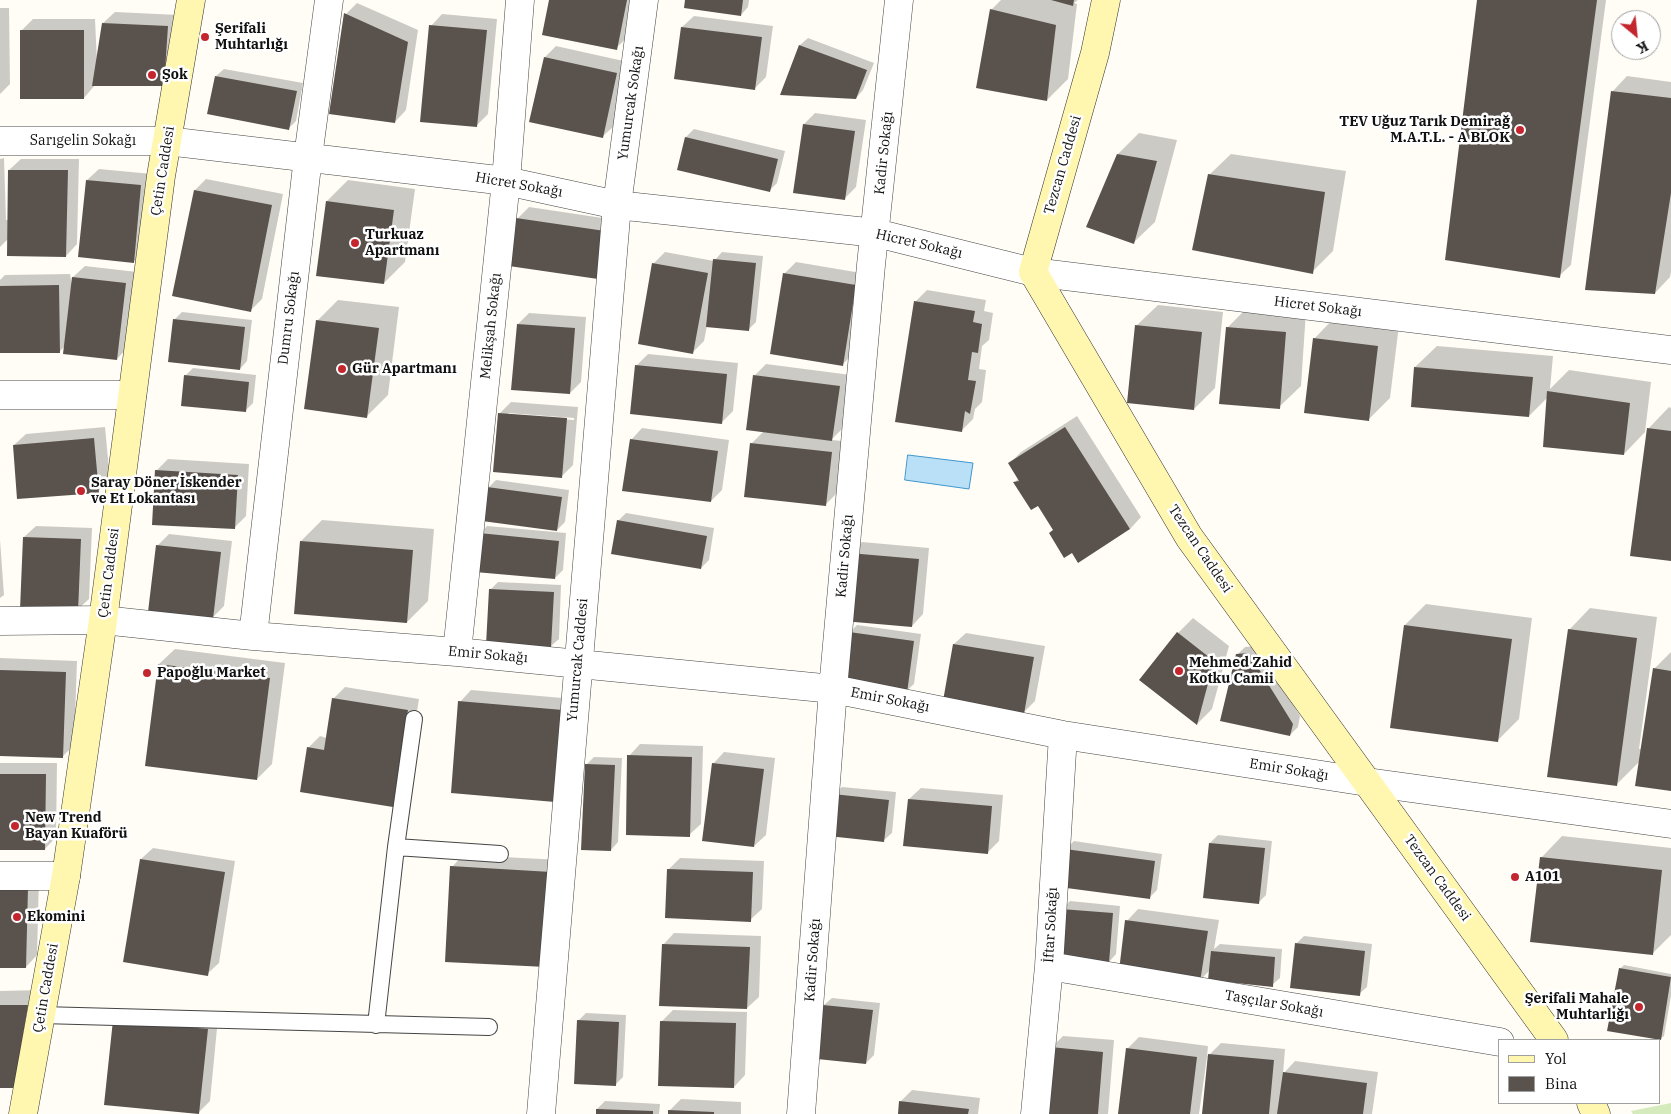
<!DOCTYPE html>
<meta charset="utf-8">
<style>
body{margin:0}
#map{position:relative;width:1671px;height:1114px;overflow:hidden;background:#fffdf5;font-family:"IBM Plex Serif",serif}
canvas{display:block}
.legend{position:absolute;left:1498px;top:1039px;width:162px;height:65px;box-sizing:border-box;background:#fff;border:1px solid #a0a0a0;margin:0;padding:6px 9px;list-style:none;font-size:15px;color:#111}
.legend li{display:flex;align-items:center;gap:10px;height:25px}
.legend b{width:25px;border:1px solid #a0a0a0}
.north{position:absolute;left:1611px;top:10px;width:50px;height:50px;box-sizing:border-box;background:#fff;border:1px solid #a0a0a0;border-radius:50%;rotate:152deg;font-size:14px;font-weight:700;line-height:20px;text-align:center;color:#111}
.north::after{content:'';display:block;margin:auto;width:18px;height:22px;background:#c4262e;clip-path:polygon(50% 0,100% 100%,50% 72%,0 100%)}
</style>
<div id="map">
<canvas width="1671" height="1114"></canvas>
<ul class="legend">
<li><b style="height:6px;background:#fff6b0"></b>Yol</li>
<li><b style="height:14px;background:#5a524d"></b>Bina</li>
</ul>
<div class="north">K</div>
</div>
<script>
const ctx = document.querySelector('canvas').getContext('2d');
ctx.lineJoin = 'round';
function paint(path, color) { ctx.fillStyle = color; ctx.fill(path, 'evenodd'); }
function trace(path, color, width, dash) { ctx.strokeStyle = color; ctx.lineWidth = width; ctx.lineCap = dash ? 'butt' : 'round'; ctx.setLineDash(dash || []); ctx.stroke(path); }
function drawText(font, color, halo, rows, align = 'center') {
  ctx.font = font + ' "IBM Plex Serif",serif'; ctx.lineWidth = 5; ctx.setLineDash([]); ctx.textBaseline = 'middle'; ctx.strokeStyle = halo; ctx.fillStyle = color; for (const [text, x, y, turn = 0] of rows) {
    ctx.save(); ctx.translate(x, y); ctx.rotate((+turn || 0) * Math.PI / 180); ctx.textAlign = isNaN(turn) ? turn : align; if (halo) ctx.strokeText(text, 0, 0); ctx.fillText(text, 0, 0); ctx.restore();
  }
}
paint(new Path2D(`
 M 1671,1103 L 1671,1114 L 1633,1114 L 1631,1111 Z`), '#d5ebbd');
const water = new Path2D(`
 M 908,455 L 973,463 L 969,489 L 905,480 Z`);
paint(water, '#b9e0f7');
trace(water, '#3f96cf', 1);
paint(new Path2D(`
 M 550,0 L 635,0 L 628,37 L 616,48 Z
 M 687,0 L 749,0 L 748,7 L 741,15 Z
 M 1001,0 L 1078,0 L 1074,3 L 1077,4 L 1068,79 L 1047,100 L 991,10 Z
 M 1479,0 L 1606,0 L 1571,265 L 1559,276 Z
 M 357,3 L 418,30 L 406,110 L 395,122 L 346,14 Z
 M 0,8 L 9,8 L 10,84 L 0,94 Z
 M 115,12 L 179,15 L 175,73 L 95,85 L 84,98 L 21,31 L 33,19 L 95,19 L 97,62 L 103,23 Z
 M 442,14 L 497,19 L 488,114 L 477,125 L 431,26 Z
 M 694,16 L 773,26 L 766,77 L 755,88 L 675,78 L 682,27 Z
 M 808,38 L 874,63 L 863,90 L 856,98 L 782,94 L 800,45 Z
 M 556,46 L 628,62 L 614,126 L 602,137 L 545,57 Z
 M 224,69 L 303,83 L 296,121 L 289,128 L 216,76 Z
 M 1627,76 L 1671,82 L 1671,272 L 1670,277 L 1655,293 L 1612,92 Z
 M 815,113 L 866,120 L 856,187 L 844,199 L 804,124 Z
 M 694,129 L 785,151 L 777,183 L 769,191 L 678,169 L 686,137 Z
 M 1139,133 L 1177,140 L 1155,222 L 1133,243 L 1118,154 Z
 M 1231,154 L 1346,171 L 1333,251 L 1312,272 L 1209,175 Z
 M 4,158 L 6,220 L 8,220 L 9,170 L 21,159 L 79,159 L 77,244 L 66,256 L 8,239 L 0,247 L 0,159 Z
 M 99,169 L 152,174 L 145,250 L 133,262 L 87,180 Z
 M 206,179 L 283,194 L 262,299 L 250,311 L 174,296 L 195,190 Z
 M 348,180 L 415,189 L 405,262 L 384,283 L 327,201 Z
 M 529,207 L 616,220 L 609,266 L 517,219 Z
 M 665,252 L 714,261 L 722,252 L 763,256 L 756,322 L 748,330 L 707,326 L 704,341 L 693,352 L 653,264 Z
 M 796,262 L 867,274 L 854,353 L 843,364 L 784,274 Z
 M 85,266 L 137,272 L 128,347 L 117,359 L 65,346 L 59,352 L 0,352 L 0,280 L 5,275 L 70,274 L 72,286 L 73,277 Z
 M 927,290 L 986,300 L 984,311 L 993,313 L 989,340 L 982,346 L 979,369 L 986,370 L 982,402 L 975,409 L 973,419 L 961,431 L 915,302 Z
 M 338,300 L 399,307 L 388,395 L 367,416 L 317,321 Z
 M 1158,305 L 1223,312 L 1215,388 L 1194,409 L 1136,326 Z
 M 1248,307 L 1306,311 L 1301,386 L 1279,407 L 1227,328 Z
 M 182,312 L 252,320 L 247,361 L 240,369 L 174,320 Z
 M 529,313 L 586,317 L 581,382 L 570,393 L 518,324 Z
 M 1335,317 L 1399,325 L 1390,398 L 1369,419 L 1314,339 Z
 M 1437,346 L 1553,356 L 1550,389 L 1569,370 L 1651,382 L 1645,432 L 1624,454 L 1548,397 L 1529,416 L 1415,367 Z
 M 648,354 L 738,363 L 733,411 L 722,422 L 636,366 Z
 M 766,364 L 851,375 L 843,428 L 831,440 L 843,441 L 837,493 L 826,504 L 751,444 L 764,431 L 755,375 Z
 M 193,368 L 256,375 L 253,403 L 245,411 L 185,376 Z
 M 511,402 L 578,407 L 573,465 L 562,476 L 499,414 ZM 508,413 L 574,418 L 574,420 L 508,415 Z
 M 1669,407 L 1671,408 L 1671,560 L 1648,429 Z
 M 1077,416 L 1141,517 L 1130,529 L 1054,530 L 1038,505 L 1015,482 L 1019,478 L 1010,463 L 1021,452 Z
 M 105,427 L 110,480 L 98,491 L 14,445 L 26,434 Z
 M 642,428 L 729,440 L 722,490 L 711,501 L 631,440 Z
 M 168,459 L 249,464 L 246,516 L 234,528 L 156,471 Z
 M 496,480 L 569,490 L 565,522 L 557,530 L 488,488 Z
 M 626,513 L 714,528 L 709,560 L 701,568 L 618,521 Z
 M 322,520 L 434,529 L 428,601 L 407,622 L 301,541 Z
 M 36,526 L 92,528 L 89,599 L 77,610 L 24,537 Z
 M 487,526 L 566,533 L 563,570 L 555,578 L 480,534 Z
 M 169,534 L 232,541 L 224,606 L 212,618 L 157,546 Z
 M 0,540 L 4,595 L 0,598 Z
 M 862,542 L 929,548 L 923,614 L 912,626 L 851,553 Z
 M 498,582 L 561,585 L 559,639 L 551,646 L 490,590 Z
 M 1426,604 L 1532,618 L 1519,719 L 1497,741 L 1405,625 Z
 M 1590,608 L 1657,617 L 1639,749 L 1642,749 L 1654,669 L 1671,652 L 1671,790 L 1640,761 L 1616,785 L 1569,630 Z
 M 1193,618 L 1229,646 L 1212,709 L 1197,724 L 1178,633 Z
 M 857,625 L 921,634 L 914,684 L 906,691 L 850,632 Z
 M 966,633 L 1045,646 L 1035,701 L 1023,713 L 945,700 L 954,644 Z
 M 1257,646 L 1300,716 L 1298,727 L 1290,735 L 1237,655 L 1245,647 Z
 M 175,649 L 285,663 L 272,764 L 257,779 L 159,664 Z
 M 0,658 L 77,661 L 74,745 L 62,757 L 0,755 Z
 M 345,687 L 419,699 L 404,794 L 392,806 L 308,748 L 320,736 L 327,738 L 333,699 Z
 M 471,690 L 574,699 L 554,801 L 460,702 Z
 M 640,744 L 703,746 L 701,824 L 689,835 L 629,756 Z
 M 724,752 L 775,758 L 766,835 L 754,846 L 713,764 Z
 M 594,757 L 622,758 L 618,842 L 611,850 L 586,765 Z
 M 0,763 L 57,763 L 56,837 L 45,849 L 0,848 Z
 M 842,787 L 896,792 L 892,833 L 884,840 L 834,794 Z
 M 921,788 L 1003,795 L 999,841 L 988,852 L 909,799 Z
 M 1218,835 L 1272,841 L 1266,895 L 1259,902 L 1210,843 Z
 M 1562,836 L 1671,848 L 1671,935 L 1652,954 L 1541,858 Z
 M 1074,841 L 1162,854 L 1157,890 L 1149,898 L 1066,849 Z
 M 153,848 L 235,861 L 219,963 L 207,974 L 125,961 L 141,859 Z
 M 463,855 L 562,860 L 545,966 L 452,867 Z
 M 680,858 L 764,861 L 762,909 L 750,920 L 669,869 Z
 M 0,876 L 39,877 L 37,955 L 26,967 L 0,966 Z
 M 1070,901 L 1120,906 L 1116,954 L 1109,962 L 1062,909 Z
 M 1138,909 L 1219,920 L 1214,949 L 1220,944 L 1282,949 L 1280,978 L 1272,985 L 1210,970 L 1200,980 L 1127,921 Z
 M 674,933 L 761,936 L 759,997 L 747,1008 L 663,945 Z
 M 1304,936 L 1372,944 L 1367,987 L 1359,994 L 1296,944 Z
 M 1624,965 L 1671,974 L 1671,996 L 1664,1036 L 1660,1039 L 1620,969 Z
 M 42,990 L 28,1071 L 0,1087 L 0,991 Z
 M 832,998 L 880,1003 L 874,1055 L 866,1063 L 824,1005 Z
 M 126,1009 L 218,1018 L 210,1101 L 199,1112 L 114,1020 Z
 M 673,1010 L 747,1012 L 745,1075 L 734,1087 L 661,1022 Z
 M 586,1013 L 626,1015 L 623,1077 L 615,1085 L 578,1021 Z
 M 1063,1036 L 1114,1040 L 1108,1114 L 1046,1114 L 1051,1048 Z
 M 1139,1037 L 1208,1046 L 1207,1057 L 1221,1043 L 1285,1049 L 1283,1074 L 1295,1061 L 1378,1072 L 1372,1114 L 1204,1114 L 1209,1057 L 1207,1057 L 1199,1114 L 1119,1114 L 1128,1048 Z
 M 912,1090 L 980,1098 L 978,1114 L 899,1114 L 900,1102 Z
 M 681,1099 L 741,1102 L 741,1114 L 669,1114 L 670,1110 Z
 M 605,1101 L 660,1104 L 659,1114 L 597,1114 L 597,1109 Z`), '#0003');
paint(new Path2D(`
 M 549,0 L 627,0 L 617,50 L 542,35 Z
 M 685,0 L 743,0 L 741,16 L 684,8 Z
 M 1051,0 L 1074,0 L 1073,6 Z
 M 1477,0 L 1597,0 L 1560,278 L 1445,260 Z
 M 990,9 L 1056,25 L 1047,101 L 976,88 Z
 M 344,13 L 408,42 L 395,123 L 329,114 Z
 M 102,23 L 168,26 L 164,86 L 92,86 Z
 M 429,25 L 487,30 L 477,127 L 420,122 Z
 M 681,27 L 762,37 L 755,90 L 674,79 Z
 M 20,30 L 84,30 L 84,99 L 20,99 Z
 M 799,45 L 867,70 L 856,99 L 780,95 Z
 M 544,57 L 617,73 L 603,138 L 529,122 Z
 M 215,76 L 297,91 L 289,130 L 207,114 Z
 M 1611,91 L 1671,98 L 1671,193 L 1655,294 L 1585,290 Z
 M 803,124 L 855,131 L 845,200 L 793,193 Z
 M 685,137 L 778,159 L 770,192 L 677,170 Z
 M 1117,154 L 1157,161 L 1134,244 L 1086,227 Z
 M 8,170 L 68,170 L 66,257 L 7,256 Z
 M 1208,174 L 1325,192 L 1313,274 L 1192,250 Z
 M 86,180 L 141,185 L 134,263 L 78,257 Z
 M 194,190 L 272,205 L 251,312 L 172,296 Z
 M 326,201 L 394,210 L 384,284 L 316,276 Z
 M 516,218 L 605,231 L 598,279 L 509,266 Z
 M 713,259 L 756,263 L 749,331 L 706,327 Z
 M 652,263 L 708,273 L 693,354 L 638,344 Z
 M 783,273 L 856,285 L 843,366 L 770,354 Z
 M 72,277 L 126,283 L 117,360 L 63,354 Z
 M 59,285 L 60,353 L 0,353 L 0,286 Z
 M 914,301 L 975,311 L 973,322 L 982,324 L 978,353 L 972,352 L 968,380 L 976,381 L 970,414 L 965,411 L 962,432 L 895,422 Z
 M 173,319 L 245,327 L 240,370 L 168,362 Z
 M 316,320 L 379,328 L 367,418 L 304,409 Z
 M 517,324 L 575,328 L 570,394 L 511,390 Z
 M 1135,325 L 1202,332 L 1194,410 L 1127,403 Z
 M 1226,327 L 1286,332 L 1280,409 L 1219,404 Z
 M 1313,338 L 1378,346 L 1369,421 L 1304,413 Z
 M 635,365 L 727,374 L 722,424 L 630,414 Z
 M 1414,367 L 1533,377 L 1529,417 L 1411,407 Z
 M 184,375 L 249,382 L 246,412 L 181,406 Z
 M 753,375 L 840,386 L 832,441 L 746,430 Z
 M 1547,391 L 1630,403 L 1624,455 L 1543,447 Z
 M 498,413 L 567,418 L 562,478 L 493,472 Z
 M 1065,427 L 1130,529 L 1078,563 L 1072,553 L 1064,558 L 1049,533 L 1053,530 L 1038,506 L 1031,510 L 1013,482 L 1019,481 L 1008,463 Z
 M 1647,428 L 1671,431 L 1671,561 L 1630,556 Z
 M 94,438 L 99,493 L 17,499 L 13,445 Z
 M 630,439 L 718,451 L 711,502 L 622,491 Z
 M 750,443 L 832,452 L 826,506 L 744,497 Z
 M 155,470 L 238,475 L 235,529 L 152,525 Z
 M 487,487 L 562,497 L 557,531 L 482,521 Z
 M 617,520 L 707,536 L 701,569 L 611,554 Z
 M 479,533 L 559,541 L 555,579 L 475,572 Z
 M 23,537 L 81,539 L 78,612 L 20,610 Z
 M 300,541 L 413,550 L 407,623 L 294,614 Z
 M 156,545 L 221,552 L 213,619 L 148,612 Z
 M 849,553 L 919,559 L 912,627 L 843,621 Z
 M 489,589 L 554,592 L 551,647 L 486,645 Z
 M 1404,625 L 1512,639 L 1498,742 L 1390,728 Z
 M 1568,629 L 1637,638 L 1617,786 L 1547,777 Z
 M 849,632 L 914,641 L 907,693 L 841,683 Z
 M 1177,632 L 1214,661 L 1197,725 L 1139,680 Z
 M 953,644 L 1034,657 L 1024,714 L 943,701 Z
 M 1249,653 L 1293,724 L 1290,736 L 1220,721 L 1236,654 Z
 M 158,664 L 270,678 L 257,780 L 145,766 Z
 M 1653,668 L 1671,671 L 1671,791 L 1635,786 Z
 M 0,670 L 66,672 L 63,758 L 0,756 Z
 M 332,698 L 408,710 L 393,807 L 300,792 L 307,747 L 324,750 Z
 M 458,701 L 563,710 L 555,802 L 451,793 Z
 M 627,755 L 692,757 L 690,837 L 626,835 Z
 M 712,763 L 764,769 L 754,847 L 702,841 Z
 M 585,764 L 615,765 L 611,851 L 581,850 Z
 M 0,774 L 46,774 L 45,850 L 0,850 Z
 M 833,794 L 889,800 L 884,842 L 828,836 Z
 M 908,799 L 992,806 L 988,854 L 903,846 Z
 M 1209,843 L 1265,848 L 1259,904 L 1203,898 Z
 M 1065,849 L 1155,861 L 1150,899 L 1059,887 Z
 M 1540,857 L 1662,870 L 1653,955 L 1530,942 Z
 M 140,859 L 225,872 L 208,976 L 123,962 Z
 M 450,866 L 551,872 L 546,967 L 445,962 Z
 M 667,869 L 753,872 L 751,922 L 665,918 Z
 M 0,887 L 28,888 L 26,968 L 0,968 Z
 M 1061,909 L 1113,913 L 1109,963 L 1057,959 Z
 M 1125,920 L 1208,931 L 1200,982 L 1119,971 Z
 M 1295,943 L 1365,951 L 1360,996 L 1290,988 Z
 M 662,944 L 750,947 L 747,1009 L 659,1006 Z
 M 1211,951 L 1275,957 L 1273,987 L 1208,980 Z
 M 1619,968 L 1671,977 L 1661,1040 L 1607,1031 Z
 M 0,1005 L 28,1005 L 14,1088 L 0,1088 Z
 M 823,1005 L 873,1010 L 866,1064 L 817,1059 Z
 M 113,1020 L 208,1029 L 199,1114 L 104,1105 Z
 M 577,1020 L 619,1022 L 616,1086 L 574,1084 Z
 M 660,1021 L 736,1023 L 734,1088 L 658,1086 Z
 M 1050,1047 L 1103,1052 L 1098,1114 L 1045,1114 Z
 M 1126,1048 L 1197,1057 L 1190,1114 L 1118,1114 Z
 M 1208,1054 L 1274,1060 L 1269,1114 L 1202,1114 Z
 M 1283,1072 L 1367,1083 L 1363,1114 L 1277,1114 Z
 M 899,1101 L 969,1109 L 968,1114 L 898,1114 Z
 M 596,1109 L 653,1111 L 653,1114 L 596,1114 Z
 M 668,1110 L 714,1112 L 714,1114 L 668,1114 Z`), '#5a524d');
const lane = new Path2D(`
 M 396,847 L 500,854
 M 41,1015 L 489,1027
 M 376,1025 L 396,847 L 414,719`);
const street = new Path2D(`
 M 0,141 L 167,141 L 506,181 L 617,205 L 876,233 L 1033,272 L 1671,350
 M 0,395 L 132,395
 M 0,621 L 103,620 L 253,636 L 457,652 L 833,689 L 1063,735 L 1367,782 L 1671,824
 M 253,636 L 308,157 L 329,0
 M 457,652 L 506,181 L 520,0
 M 0,876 L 66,876
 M 1049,966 L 1500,1042
 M 541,1114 L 617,205 L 644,0
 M 801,1114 L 833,689 L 871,265 L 899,0
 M 1035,1114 L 1049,966 L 1063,735`);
const secondary = new Path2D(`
 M 1106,0 L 1095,53 L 1033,272 L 1189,537 L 1554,1040
 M 1591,1103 L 1596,1114
 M 23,1114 L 66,876 L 103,620 L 161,176 L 191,0`);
trace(lane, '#444', 18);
trace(street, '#444', 29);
trace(secondary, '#333', 29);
trace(lane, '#fff', 16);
trace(street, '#fff', 28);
trace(secondary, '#fff6b0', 28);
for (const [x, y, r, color] of [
 [205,37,5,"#c4262e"],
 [152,75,5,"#c4262e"],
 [1520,130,5,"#c4262e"],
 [355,243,5,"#c4262e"],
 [342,369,5,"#c4262e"],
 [81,491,5,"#c4262e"],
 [1179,671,5,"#c4262e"],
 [147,673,5,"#c4262e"],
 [15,826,5,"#c4262e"],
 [1515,877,5,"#c4262e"],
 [17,917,5,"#c4262e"],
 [1639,1007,5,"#c4262e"]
]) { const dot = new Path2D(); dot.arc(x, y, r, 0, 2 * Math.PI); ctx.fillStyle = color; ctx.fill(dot); trace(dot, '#fff', 2); }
drawText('bold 14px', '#111', '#fff', [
 ["Şerifali",215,29],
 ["Muhtarlığı",215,45],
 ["Şok",162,75],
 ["TEV Uğuz Tarık Demirağ",1510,122,"right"],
 ["M.A.T.L. - A BLOK",1510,138,"right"],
 ["Turkuaz",365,235],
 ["Apartmanı",365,251],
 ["Gür Apartmanı",352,369],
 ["Saray Döner İskender",91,483],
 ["ve Et Lokantası",91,499],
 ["Mehmed Zahid",1189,663],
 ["Kotku Camii",1189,679],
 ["Papoğlu Market",157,673],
 ["New Trend",25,818],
 ["Bayan Kuaförü",25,834],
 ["A101",1525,877],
 ["Ekomini",27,917],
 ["Şerifali Mahale",1629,999,"right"],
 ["Muhtarlığı",1629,1015,"right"]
], 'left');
drawText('14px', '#111', '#fff', [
 ["Yumurcak Sokağı",631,103,-82],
 ["Sarıgelin Sokağı",83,141],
 ["Kadir Sokağı",884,153,-84],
 ["Tezcan Caddesi",1063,165,-74],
 ["Çetin Caddesi",163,171,-81],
 ["Hicret Sokağı",519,185,10],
 ["Hicret Sokağı",919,244,13],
 ["Hicret Sokağı",1318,307,7],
 ["Dumru Sokağı",289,318,-83],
 ["Melikşah Sokağı",491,326,-84],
 ["Tezcan Caddesi",1200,549,56],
 ["Kadir Sokağı",845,556,-85],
 ["Çetin Caddesi",109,573,-83],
 ["Emir Sokağı",488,655,5],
 ["Yumurcak Caddesi",578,660,-85],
 ["Emir Sokağı",890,700,11],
 ["Emir Sokağı",1289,770,9],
 ["Tezcan Caddesi",1437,878,54],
 ["İftar Sokağı",1051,925,-87],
 ["Kadir Sokağı",813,960,-86],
 ["Çetin Caddesi",46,988,-80],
 ["Taşçılar Sokağı",1274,1004,10]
]);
</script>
